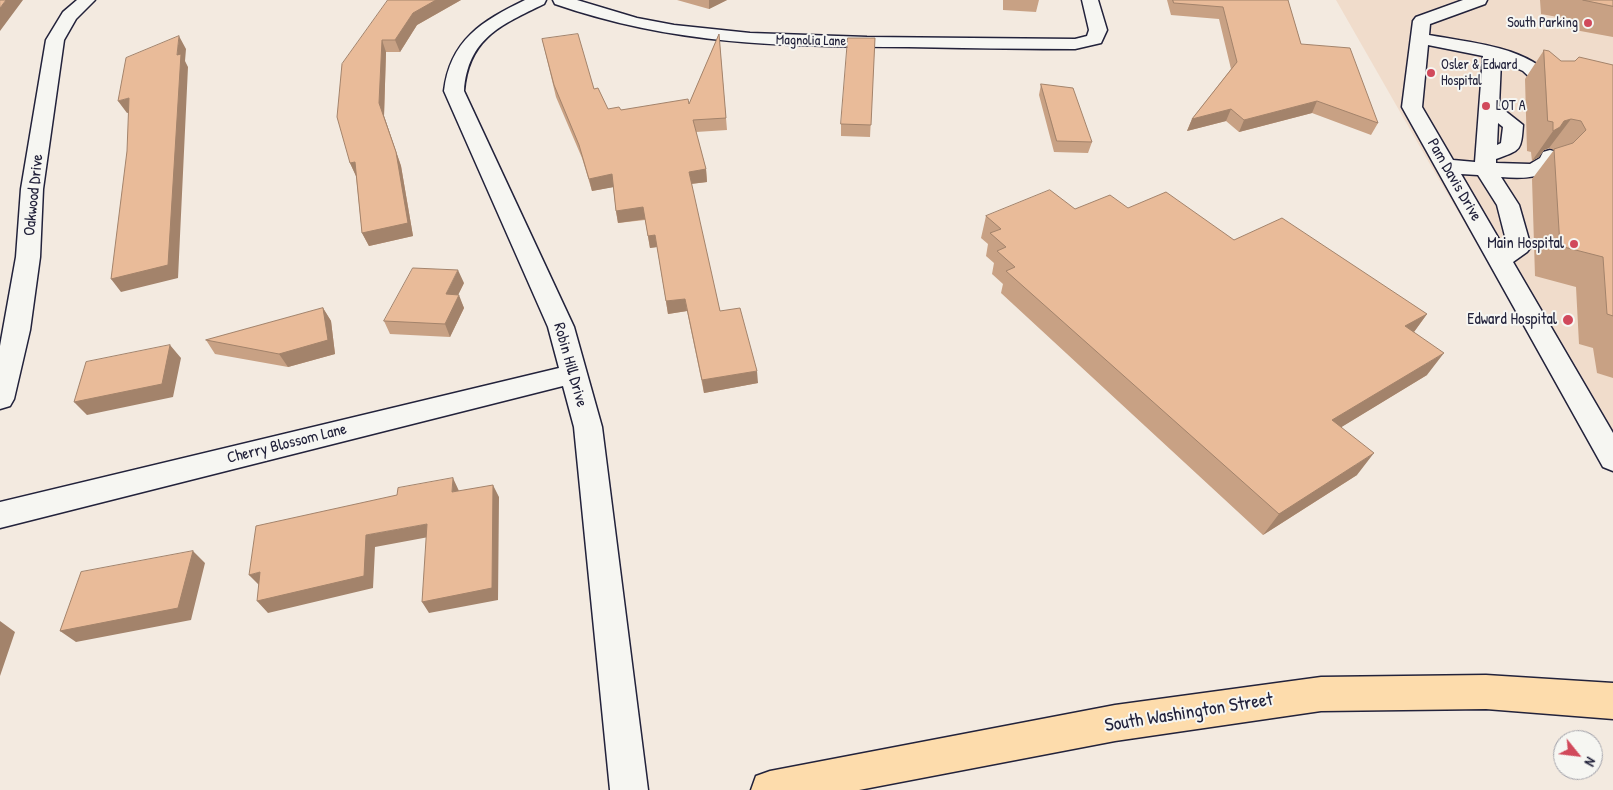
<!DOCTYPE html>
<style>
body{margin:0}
#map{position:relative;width:1613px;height:790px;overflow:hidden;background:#f3eae0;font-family:"Patrick Hand",sans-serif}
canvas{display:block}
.north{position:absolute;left:1553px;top:730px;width:50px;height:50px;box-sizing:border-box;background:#f6f6f2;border:1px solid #a1a1a9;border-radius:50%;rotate:119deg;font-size:14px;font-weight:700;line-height:20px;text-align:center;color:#22223b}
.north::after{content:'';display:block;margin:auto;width:18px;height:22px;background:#d1495b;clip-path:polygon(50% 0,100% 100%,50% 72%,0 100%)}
</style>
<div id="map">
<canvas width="1613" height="790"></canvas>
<div class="north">N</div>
</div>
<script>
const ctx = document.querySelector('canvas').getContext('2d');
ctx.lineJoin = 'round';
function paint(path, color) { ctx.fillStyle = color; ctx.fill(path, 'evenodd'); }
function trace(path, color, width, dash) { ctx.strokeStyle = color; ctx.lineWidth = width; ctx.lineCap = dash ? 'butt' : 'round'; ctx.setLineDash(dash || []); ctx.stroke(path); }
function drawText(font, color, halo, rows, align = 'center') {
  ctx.font = font + ' "Patrick Hand",sans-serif'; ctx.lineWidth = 4; ctx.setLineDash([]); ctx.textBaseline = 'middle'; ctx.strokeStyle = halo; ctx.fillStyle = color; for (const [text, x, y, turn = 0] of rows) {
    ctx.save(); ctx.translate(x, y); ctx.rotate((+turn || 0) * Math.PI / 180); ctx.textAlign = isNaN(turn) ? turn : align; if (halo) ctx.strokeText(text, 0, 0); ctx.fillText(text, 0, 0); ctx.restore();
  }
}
paint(new Path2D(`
 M 1336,0 L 1613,0 L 1613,473 L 1431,166 Z`), '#f0dccb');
const minor = new Path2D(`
 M 77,0 L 95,0 L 76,19 L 64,40 L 43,189 L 40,257 L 30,330 L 14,399 L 10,406 L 0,409 L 0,346 L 16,257 L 21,189 L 46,40 L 63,12 Z
 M 525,0 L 546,0 L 544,4 C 501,25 468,38 464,91 L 574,327 L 602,427 L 648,790 L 610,790 L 574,427 L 563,386 L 0,528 L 0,502 L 559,368 L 548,327 L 444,91 C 450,40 482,21 525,0 Z
 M 553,0 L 577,0 L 637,18 L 674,25 L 750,33 L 867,37 L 1075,39 L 1087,36 L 1089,30 L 1082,0 L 1098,0 L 1107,30 L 1101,43 L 1075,49 C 1019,49 963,48 908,47 C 784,47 673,45 555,4 Z
 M 1463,0 L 1487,0 L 1485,4 L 1430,24 L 1429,35 C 1471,43 1531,46 1558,84 L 1555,88 L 1541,88 L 1523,71 L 1501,61 L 1499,106 L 1523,125 C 1521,151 1521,150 1496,159 L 1496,163 L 1530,164 L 1540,158 L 1543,152 L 1550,150 L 1557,152 L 1562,160 C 1548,179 1522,179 1501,177 L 1519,205 L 1531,247 L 1527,252 L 1513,262 L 1613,433 L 1613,471 L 1603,467 L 1402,107 L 1413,21 L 1416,17 ZM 1428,45 L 1483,56 L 1475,162 L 1453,160 L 1422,107 ZM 1498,123 L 1503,127 L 1501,143 L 1497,145 ZM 1461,174 L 1478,175 L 1497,205 L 1507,244 L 1503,246 Z`);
const major = new Path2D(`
 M 1486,675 L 1613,683 L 1613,719 L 1486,709 L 1321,711 L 1115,741 L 859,790 L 751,790 L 756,776 L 770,771 L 1115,705 L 1321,677 Z`);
trace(minor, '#22223b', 3);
trace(major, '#22223b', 3);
paint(minor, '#f6f6f2');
paint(major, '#fddcac');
paint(new Path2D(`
 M 388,0 L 461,0 L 417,25 L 400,52 L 386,52 L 384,116 L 401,166 L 413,236 L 369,246 L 362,233 L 356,176 L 350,163 Z
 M 677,0 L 727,0 L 709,9 Z
 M 1003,0 L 1039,0 L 1036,12 L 1003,10 Z
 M 1167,0 L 1288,0 L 1301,44 L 1378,123 L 1371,135 L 1312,113 L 1239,132 L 1226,121 L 1187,131 L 1192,119 L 1231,69 L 1219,19 L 1171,15 Z
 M 1540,0 L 1613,0 L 1613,37 L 1564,28 L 1563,18 L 1541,14 Z
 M 719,34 L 727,130 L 696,132 L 706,169 L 707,182 L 691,184 L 720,311 L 758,383 L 704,393 L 687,311 L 668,314 L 657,247 L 650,248 L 645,220 L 618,223 L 616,211 L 613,187 L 592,191 L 582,158 L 556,97 L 542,39 L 594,89 L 608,109 L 621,110 L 689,104 Z
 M 875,38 L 870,137 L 841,136 L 841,124 Z
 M 1544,50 L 1561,61 L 1613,65 L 1613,378 L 1597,373 L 1593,348 L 1579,344 L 1576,287 L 1535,276 L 1532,179 L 1554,150 L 1549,148 L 1544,150 L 1539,157 L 1532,161 L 1531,152 L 1527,151 L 1525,79 Z
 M 1041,84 L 1092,142 L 1088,153 L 1054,152 L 1039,95 Z
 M 1128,208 L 1234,240 L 1427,314 L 1414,332 L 1427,375 L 1341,427 L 1357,475 L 1263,535 L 1001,293 L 1003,284 L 992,274 L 994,263 L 986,256 L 988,244 L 981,238 L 986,216 L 1075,209 Z
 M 464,283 L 458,295 L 464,308 L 450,337 L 390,334 L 384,321 Z
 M 323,308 L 331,321 L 335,354 L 288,367 L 215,354 L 206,340 Z`), '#c8a184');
paint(new Path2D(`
 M 6,0 L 23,0 L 0,31 L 0,8 Z
 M 436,0 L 461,0 L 417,25 L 400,52 L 395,40 L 413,13 Z
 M 709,0 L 727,0 L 709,9 Z
 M 179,36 L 186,49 L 185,61 L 188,67 L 178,278 L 121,292 L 111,279 L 177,55 Z
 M 382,40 L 386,52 L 384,116 L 401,166 L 413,236 L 369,246 L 362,233 L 379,103 Z
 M 129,98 L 137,111 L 127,113 L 118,101 Z
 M 1317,101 L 1312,113 L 1239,132 L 1244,120 Z
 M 1231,109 L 1226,121 L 1187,131 L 1192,119 Z
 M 1571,119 L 1549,148 L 1544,150 L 1539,157 L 1532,161 L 1553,131 L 1564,121 Z
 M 355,162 L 360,175 L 356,176 L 350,163 Z
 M 706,169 L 707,182 L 690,184 L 689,172 Z
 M 612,174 L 614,187 L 592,191 L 589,179 Z
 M 643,207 L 646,219 L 618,223 L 616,211 Z
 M 655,235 L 657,247 L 650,248 L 648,236 Z
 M 458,270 L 464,283 L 452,307 L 446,294 Z
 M 459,295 L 464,308 L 450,337 L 445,324 Z
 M 685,299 L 687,311 L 668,314 L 666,301 Z
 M 323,308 L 331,321 L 335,354 L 288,367 L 279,354 Z
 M 1427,314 L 1411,336 L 1405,326 Z
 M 170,345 L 181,358 L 173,397 L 87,415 L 74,402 Z
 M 1444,353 L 1427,375 L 1317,442 L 1332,420 Z
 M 757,371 L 758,383 L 704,393 L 702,380 Z
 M 1374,453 L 1357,475 L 1263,535 L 1279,514 Z
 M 453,478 L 459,491 L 452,492 Z
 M 493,485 L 499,497 L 498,600 L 429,613 L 422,602 Z
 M 427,524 L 434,536 L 375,547 L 373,588 L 268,613 L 257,601 L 366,535 Z
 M 193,551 L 205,563 L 191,620 L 76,642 L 60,631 Z
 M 260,572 L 260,586 L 249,575 Z
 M 0,621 L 15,632 L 0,676 Z`), '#a3836b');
const building = new Path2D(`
 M 0,0 L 6,0 L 0,8 Z
 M 388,0 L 436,0 L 413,13 L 395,40 L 382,40 L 379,103 L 396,152 L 408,223 L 362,233 L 355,162 L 350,163 L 337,117 L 342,64 Z
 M 1173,0 L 1288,0 L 1301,44 L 1350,48 L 1378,123 L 1317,101 L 1244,120 L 1231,109 L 1192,119 L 1237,62 L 1223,7 L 1174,3 Z
 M 1583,0 L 1613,0 L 1613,6 Z
 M 578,34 L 594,89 L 598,88 L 608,109 L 619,107 L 621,110 L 688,99 L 689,104 L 719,34 L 726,118 L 693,120 L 706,169 L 689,172 L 720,311 L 740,308 L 757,371 L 702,380 L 685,299 L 666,301 L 655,235 L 648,236 L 643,207 L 616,211 L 612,174 L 589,179 L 579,145 L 554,85 L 542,39 Z
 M 179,36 L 177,55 L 181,54 L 168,265 L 111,279 L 127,151 L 129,98 L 118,101 L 126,58 Z
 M 848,38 L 875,38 L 871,125 L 841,124 Z
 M 1544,50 L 1549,51 L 1561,61 L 1575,61 L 1579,57 L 1613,65 L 1613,316 L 1607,314 L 1603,257 L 1560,246 L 1554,149 L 1573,143 L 1586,130 L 1581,121 L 1571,119 L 1564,121 L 1560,127 L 1553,131 L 1553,122 L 1548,121 Z
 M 1041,84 L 1073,88 L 1092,142 L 1057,141 Z
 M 1050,190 L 1075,209 L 1110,195 L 1128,208 L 1166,192 L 1234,240 L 1282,218 L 1427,314 L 1405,326 L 1444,353 L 1332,420 L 1374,453 L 1279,514 L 1006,271 L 1015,267 L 997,251 L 1006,247 L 990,233 L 1001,229 L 986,216 Z
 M 413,268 L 458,270 L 446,294 L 459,295 L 445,324 L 384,321 Z
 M 323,308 L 328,340 L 279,354 L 206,340 Z
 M 170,345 L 162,384 L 74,402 L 86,362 Z
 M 453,478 L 452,492 L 493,485 L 492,588 L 422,602 L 427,524 L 366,535 L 364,576 L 257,601 L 260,572 L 249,575 L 256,526 L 397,495 L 398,488 Z
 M 193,551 L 178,608 L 60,631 L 81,572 Z`);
paint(building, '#e9bb99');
trace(building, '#a3836b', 1);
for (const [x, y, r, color] of [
 [1588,23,5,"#d1495b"],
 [1431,73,5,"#d1495b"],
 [1486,106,5,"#d1495b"],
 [1574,244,5,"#d1495b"],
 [1568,320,6,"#d1495b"]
]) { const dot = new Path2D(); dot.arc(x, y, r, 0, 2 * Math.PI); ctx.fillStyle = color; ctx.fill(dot); trace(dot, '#f6f6f2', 2); }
drawText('14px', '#22223b', '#f6f6f2', [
 ["South Parking",1578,23,"right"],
 ["Osler & Edward",1441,65],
 ["Hospital",1441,81],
 ["LOT A",1496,106]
], 'left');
drawText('14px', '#22223b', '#f6f6f2', [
 ["Magnolia Lane",811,41,1]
]);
drawText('16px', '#22223b', '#f6f6f2', [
 ["Pam Davis Drive",1454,180,60],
 ["Oakwood Drive",34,195,-84],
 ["Robin Hill Drive",570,365,74],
 ["Cherry Blossom Lane",287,444,-14]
]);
drawText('16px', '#22223b', '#f6f6f2', [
 ["Main Hospital",1564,244],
 ["Edward Hospital",1557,320]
], 'right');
drawText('19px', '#22223b', '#f6f6f2', [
 ["South Washington Street",1189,713,-9]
]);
</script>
